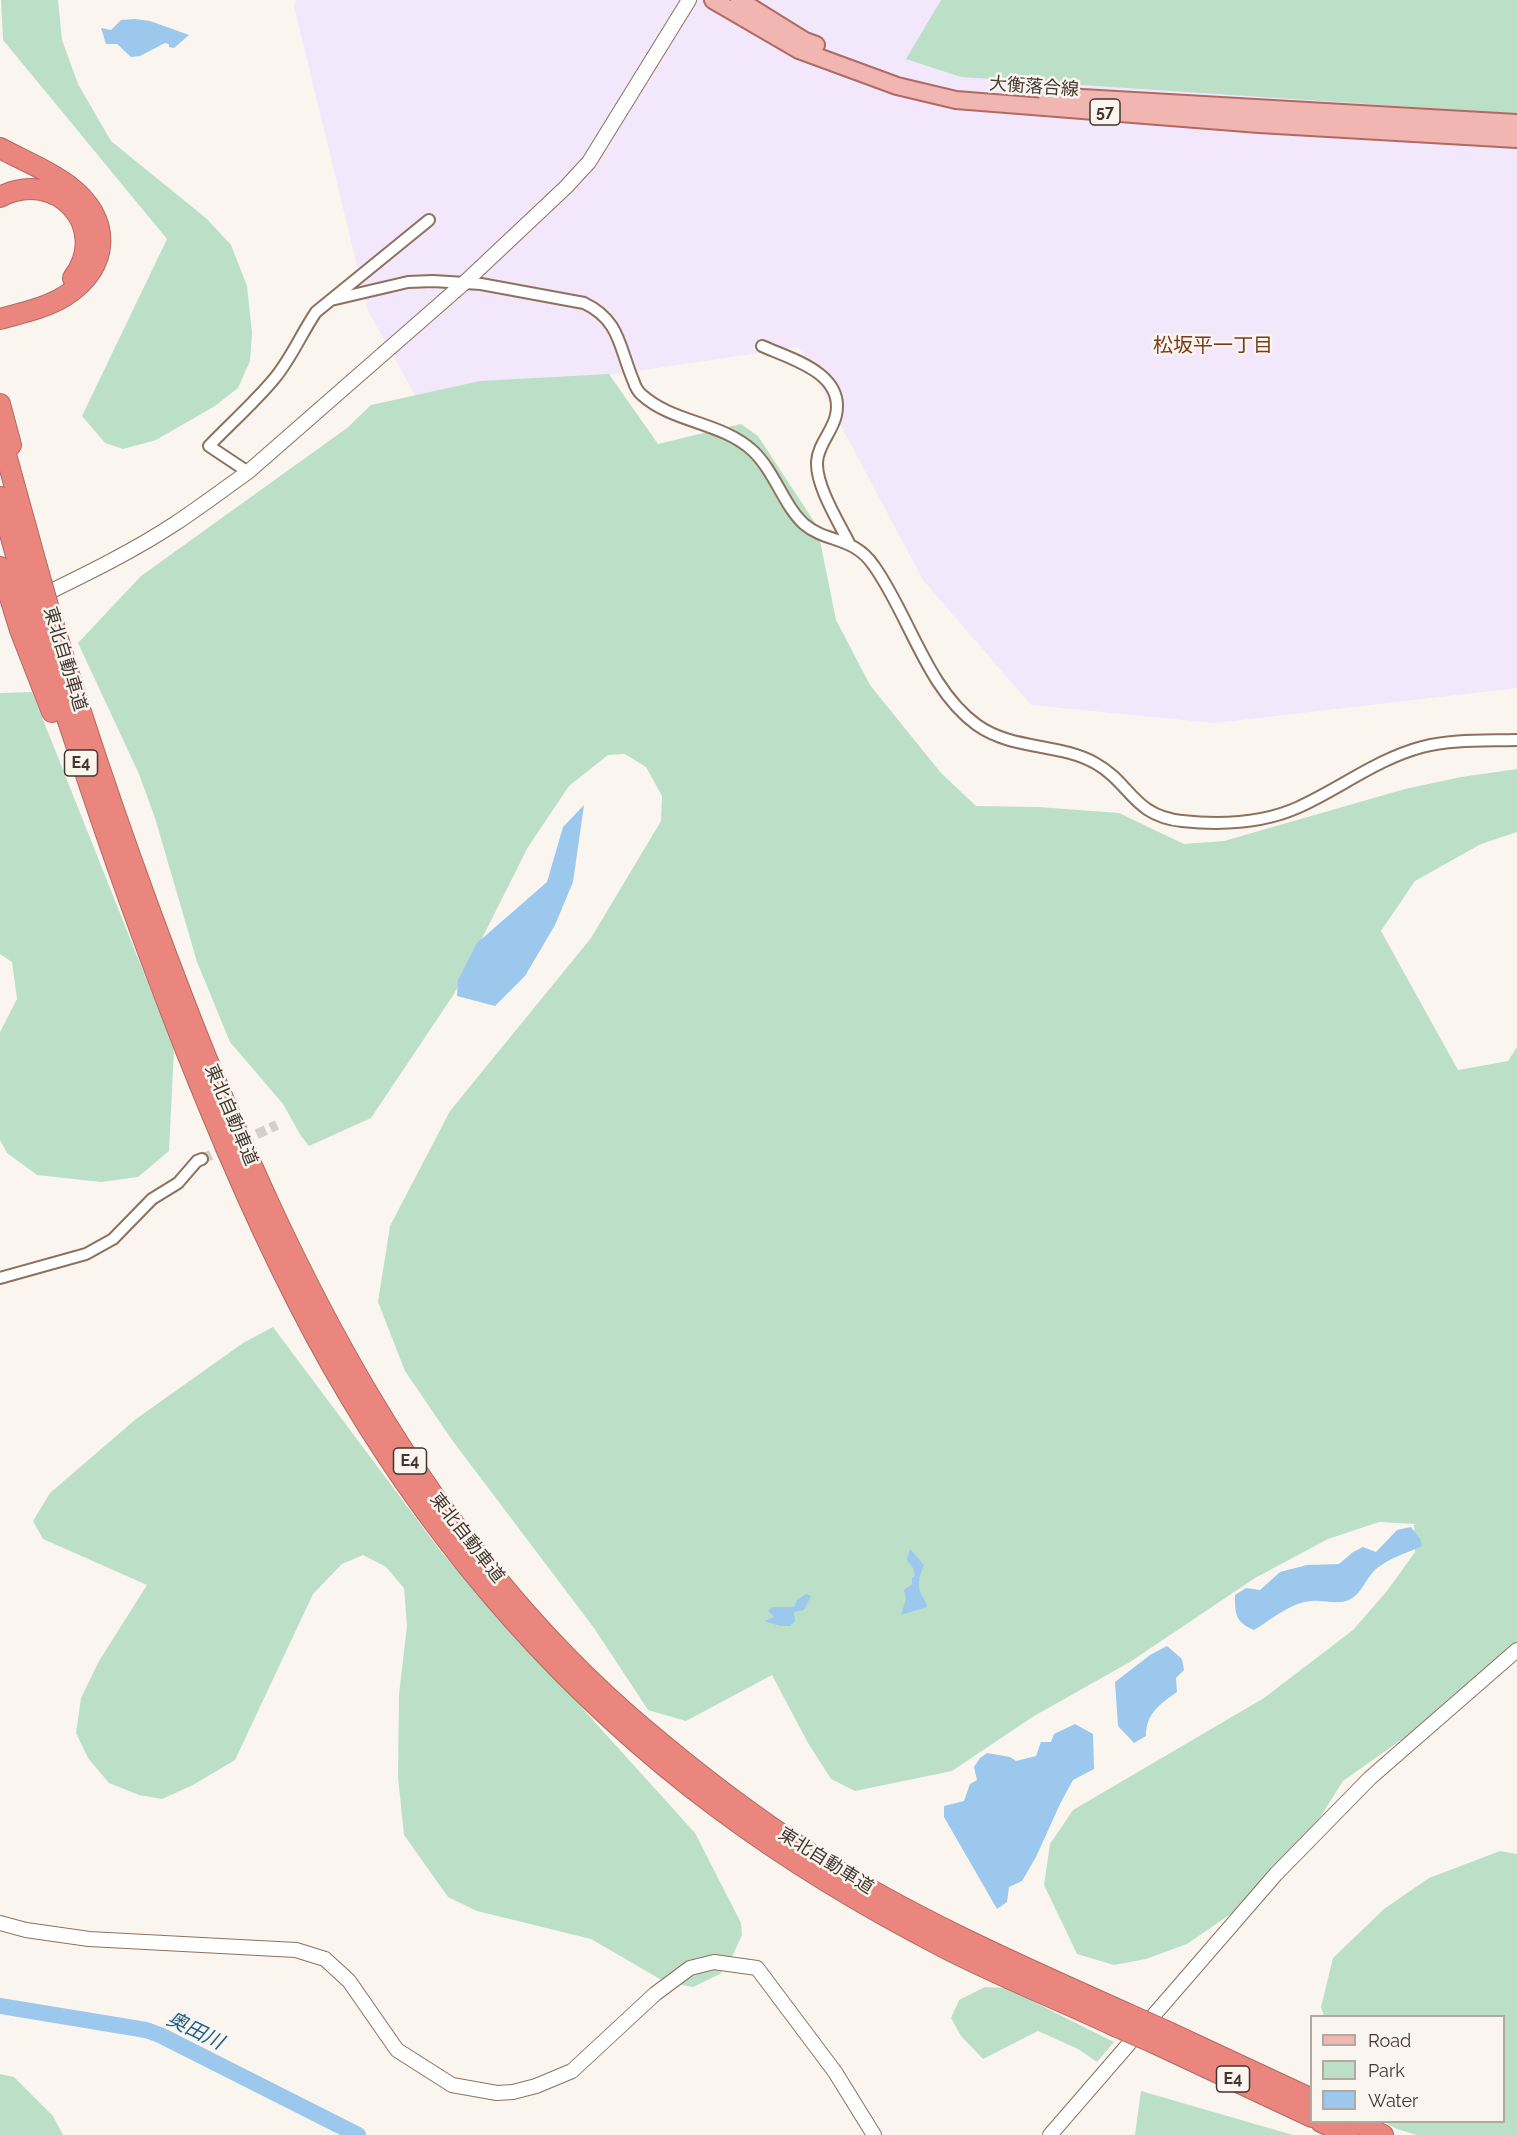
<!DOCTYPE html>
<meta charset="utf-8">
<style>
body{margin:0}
#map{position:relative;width:1517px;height:2135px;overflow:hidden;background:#fbf5f0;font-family:Raleway,sans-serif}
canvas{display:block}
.legend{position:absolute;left:1310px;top:2015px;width:195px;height:108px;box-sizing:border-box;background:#fbf5f0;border:2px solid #b1a9a2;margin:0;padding:8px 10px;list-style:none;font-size:18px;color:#42362d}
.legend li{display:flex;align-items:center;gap:12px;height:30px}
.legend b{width:30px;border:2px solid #b1a9a2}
</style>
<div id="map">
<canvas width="1517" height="2135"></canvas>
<ul class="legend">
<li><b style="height:8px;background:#f2b6b2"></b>Road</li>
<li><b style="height:16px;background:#bce0c7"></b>Park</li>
<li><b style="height:16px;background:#9bc8ec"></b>Water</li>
</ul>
</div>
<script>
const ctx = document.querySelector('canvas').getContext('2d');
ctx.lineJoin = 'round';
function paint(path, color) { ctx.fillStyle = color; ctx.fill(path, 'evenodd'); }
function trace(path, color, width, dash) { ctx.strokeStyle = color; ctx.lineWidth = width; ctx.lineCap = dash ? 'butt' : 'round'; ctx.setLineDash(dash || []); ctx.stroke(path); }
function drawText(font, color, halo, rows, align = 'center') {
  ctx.font = font + ' Raleway,"Noto Sans JP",sans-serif'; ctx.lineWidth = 5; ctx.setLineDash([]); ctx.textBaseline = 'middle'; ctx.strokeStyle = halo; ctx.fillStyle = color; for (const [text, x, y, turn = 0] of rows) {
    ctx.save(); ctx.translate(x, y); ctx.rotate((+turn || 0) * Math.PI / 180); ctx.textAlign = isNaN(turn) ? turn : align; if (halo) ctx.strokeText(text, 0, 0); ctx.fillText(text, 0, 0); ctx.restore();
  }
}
paint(new Path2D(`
 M 296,0 L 1517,0 L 1517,688 L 1215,723 L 1031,705 L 923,580 L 799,347 L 583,379 L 447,452 L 368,311 L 294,6 Z`), '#f2e7fb');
paint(new Path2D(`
 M 1,0 L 58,0 L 62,40 L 78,84 L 111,141 L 207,219 L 231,245 L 247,286 L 252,333 L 250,361 L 238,388 L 215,406 L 156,440 L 123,449 L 105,443 L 82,416 L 167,239 L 3,40 Z
 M 941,0 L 1517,0 L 1517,114 L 961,77 L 906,59 Z
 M 609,374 L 658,444 L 741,424 L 758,436 L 817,526 L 836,620 L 870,685 L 941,773 L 976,806 L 1039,807 L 1119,813 L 1184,844 L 1224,841 L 1405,789 L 1461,777 L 1517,769 L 1517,832 L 1481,844 L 1415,881 L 1381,931 L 1458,1070 L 1508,1061 L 1517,1047 L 1517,1653 L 1448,1711 L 1404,1738 L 1343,1781 L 1307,1838 L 1235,1911 L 1187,1944 L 1146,1959 L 1114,1965 L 1077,1954 L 1044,1885 L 1050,1844 L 1073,1810 L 1264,1698 L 1353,1630 L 1387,1591 L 1415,1552 L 1414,1524 L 1379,1522 L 1328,1539 L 1255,1578 L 1130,1662 L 1034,1716 L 952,1771 L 855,1791 L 831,1779 L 808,1743 L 772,1675 L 686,1721 L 648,1710 L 594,1628 L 452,1440 L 405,1371 L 378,1302 L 390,1226 L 450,1111 L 591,938 L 661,821 L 662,796 L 646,767 L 625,754 L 608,755 L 569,786 L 528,847 L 454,994 L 371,1118 L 309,1146 L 301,1136 L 283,1104 L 230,1042 L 197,962 L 155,818 L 139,774 L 78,643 L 141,576 L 347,428 L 371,405 L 480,381 Z
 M 32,692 L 174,1049 L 169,1151 L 138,1177 L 101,1182 L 37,1175 L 7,1153 L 0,1140 L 0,1032 L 17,999 L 12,962 L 0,954 L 0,693 Z
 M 273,1327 L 442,1553 L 695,1833 L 741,1923 L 742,1935 L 733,1955 L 720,1974 L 693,1987 L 665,1982 L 591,1939 L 477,1911 L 448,1897 L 404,1835 L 398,1777 L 399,1694 L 407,1626 L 404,1588 L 386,1567 L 363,1555 L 342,1564 L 313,1594 L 235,1760 L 193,1785 L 162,1799 L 139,1795 L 109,1783 L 88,1758 L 76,1733 L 81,1698 L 99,1661 L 147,1585 L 43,1539 L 33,1521 L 50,1493 L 136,1419 L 243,1343 Z
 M 1500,1851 L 1517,1854 L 1517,2135 L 1417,2135 L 1397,2129 L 1384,2122 L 1504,2122 L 1504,2016 L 1324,2016 L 1321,2007 L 1333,1958 L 1384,1909 L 1429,1878 Z
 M 985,1987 L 1006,1988 L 1114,2042 L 1097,2062 L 1078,2049 L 1038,2031 L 983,2059 L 961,2036 L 951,2018 L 959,2000 Z
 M 0,2074 L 14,2077 L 53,2116 L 63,2135 L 0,2135 Z
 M 1141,2091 L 1293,2135 L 1135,2135 Z`), '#bce0c7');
paint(new Path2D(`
 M 135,19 L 150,21 L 189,35 L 174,48 L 169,47 L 169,44 L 165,43 L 140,56 L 131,57 L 117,44 L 106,44 L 101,28 L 111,30 L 121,20 Z
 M 584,805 L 573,882 L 555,925 L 525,976 L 495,1006 L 457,996 L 458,980 L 477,943 L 547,882 L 563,827 Z
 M 1411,1527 L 1420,1539 L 1422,1546 C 1407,1553 1389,1558 1376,1569 C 1365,1579 1362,1594 1349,1600 C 1337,1605 1324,1600 1312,1601 C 1291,1602 1271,1620 1254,1630 C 1235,1622 1235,1614 1235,1595 L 1246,1588 L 1260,1590 L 1280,1572 L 1307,1565 L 1339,1564 L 1353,1552 L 1363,1547 L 1376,1552 L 1397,1530 Z
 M 910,1549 L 924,1565 C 920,1574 917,1583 920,1592 C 923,1598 926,1600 927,1607 L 901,1615 L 906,1599 L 904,1590 L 912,1584 L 912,1578 L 915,1576 L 913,1568 L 907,1560 Z
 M 806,1594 L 811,1596 L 804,1610 L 794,1612 L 795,1621 L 790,1626 L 780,1626 L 764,1621 L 774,1617 L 768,1611 L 772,1607 L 794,1607 L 797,1600 Z
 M 1167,1646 L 1182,1659 L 1184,1670 L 1176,1678 L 1177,1692 C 1160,1704 1146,1713 1146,1736 L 1134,1743 L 1118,1726 L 1115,1682 L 1150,1655 Z
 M 1075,1724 L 1093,1734 L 1094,1769 L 1073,1780 L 1060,1804 L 1036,1857 L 1022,1881 L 1009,1887 L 1007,1902 L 997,1909 L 944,1817 L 944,1806 L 964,1801 L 970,1784 L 977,1780 L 974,1767 L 980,1758 L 987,1753 L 1010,1757 L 1016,1761 L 1036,1756 L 1041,1742 L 1051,1742 L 1054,1734 Z`), '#9bc8ec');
trace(new Path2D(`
 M 0,2006 L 146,2030 L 160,2035 L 358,2135`), '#9bc8ec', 16);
trace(new Path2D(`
 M 202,1159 L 277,1125`), '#d6cfc9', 10, [10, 5]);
const minor = new Path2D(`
 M 331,300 L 408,282 L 433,281 L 481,284 L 584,303 C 620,320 619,347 633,380 C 635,386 637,391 642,395 C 673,423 722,422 753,451 C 775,472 784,506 804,524 C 826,543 854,536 874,566 C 909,615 927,689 977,725 C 1012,750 1059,743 1095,763 C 1131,783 1133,816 1182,821 C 1220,825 1264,823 1299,807 C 1341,788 1377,759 1422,747 C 1452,739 1486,741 1517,740
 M 762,346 C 791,359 845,373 836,415 C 833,431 818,444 817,462 C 816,486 838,521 849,543
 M 248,472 L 209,446 C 230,424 254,403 274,379 C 291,359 301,334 316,312 L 429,220
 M 0,1278 L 86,1254 L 113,1239 L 152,1199 L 178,1183 L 197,1161 L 202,1159`);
const tertiary = new Path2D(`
 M 37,598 C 84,575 132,552 176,523 C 200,507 224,489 248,472 L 463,284 L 566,187 L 589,162 L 689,0
 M 0,1923 L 26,1930 L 89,1939 L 296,1950 L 325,1959 L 349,1981 L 397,2050 L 452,2085 L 497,2093 L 513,2092 L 536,2086 L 572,2071 L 655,1994 L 690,1968 L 714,1962 L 757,1968 L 835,2072 L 874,2135
 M 1050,2135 L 1276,1874 L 1370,1778 L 1517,1650`);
const primary = new Path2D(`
 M 713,0 L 799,50 L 897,86 L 956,100 L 1259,124 L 1517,139
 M 739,0 L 805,41 L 816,45
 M 1047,96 L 1517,123`);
const motorway = new Path2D(`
 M 0,148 C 22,160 50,171 69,186 C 112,218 111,267 65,296 C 46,308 21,313 0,319
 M 0,197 C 57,167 111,228 73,278
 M 0,404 L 11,445
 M 0,433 L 39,574
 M 0,497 L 23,581
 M 0,567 L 7,588
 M 51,616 C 91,749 137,880 187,1009 C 291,1276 421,1540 643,1728 C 697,1774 755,1818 814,1856 C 913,1919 1021,1966 1128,2014
 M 36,622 C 89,788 144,951 211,1112 C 251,1209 295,1305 349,1395 C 444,1555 569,1697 718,1808 C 789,1861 867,1908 947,1949 C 1002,1977 1059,2000 1115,2026
 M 20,630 L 52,712
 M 1166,2031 L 1312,2099
 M 1154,2043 L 1312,2117
 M 1321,2122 L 1348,2135
 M 1357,2122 L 1383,2135`);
trace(minor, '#8d715c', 14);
trace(tertiary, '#8d715c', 16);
trace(primary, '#af6a62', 20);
trace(motorway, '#af6a62', 22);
trace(minor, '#fff', 10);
trace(tertiary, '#fff', 14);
trace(primary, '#f2b6b2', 16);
trace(motorway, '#ea867e', 20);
const motorwayBridge = new Path2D(`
 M 39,574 L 51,616
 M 23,581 L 36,622
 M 7,588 L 20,630
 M 1128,2014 L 1166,2031
 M 1115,2026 L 1154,2043`);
trace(motorwayBridge, '#af6a62', 22, []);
trace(motorwayBridge, '#ea867e', 20);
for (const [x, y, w] of [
 [1105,112,30],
 [81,763,33],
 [410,1461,33],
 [1233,2079,33]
]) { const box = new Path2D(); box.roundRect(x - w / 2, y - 13, w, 26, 4.5); ctx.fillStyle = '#fbf5f0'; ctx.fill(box); trace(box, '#42362d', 1.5); }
drawText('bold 16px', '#42362d', null, [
 ["57",1105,112],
 ["E4",81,763],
 ["E4",410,1461],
 ["E4",1233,2079]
]);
drawText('18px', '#42362d', '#fbf5f0', [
 ["大衡落合線",1034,87,4],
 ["東北自動車道",65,659,73],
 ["東北自動車道",231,1115,67],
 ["東北自動車道",467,1538,52],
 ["東北自動車道",826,1861,32]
]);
drawText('20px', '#7a3a1a', '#fbf5f0', [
 ["松坂平一丁目",1213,346]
]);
drawText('italic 20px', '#185d8b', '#fbf5f0', [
 ["奥田川",195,2031,26]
]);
</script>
